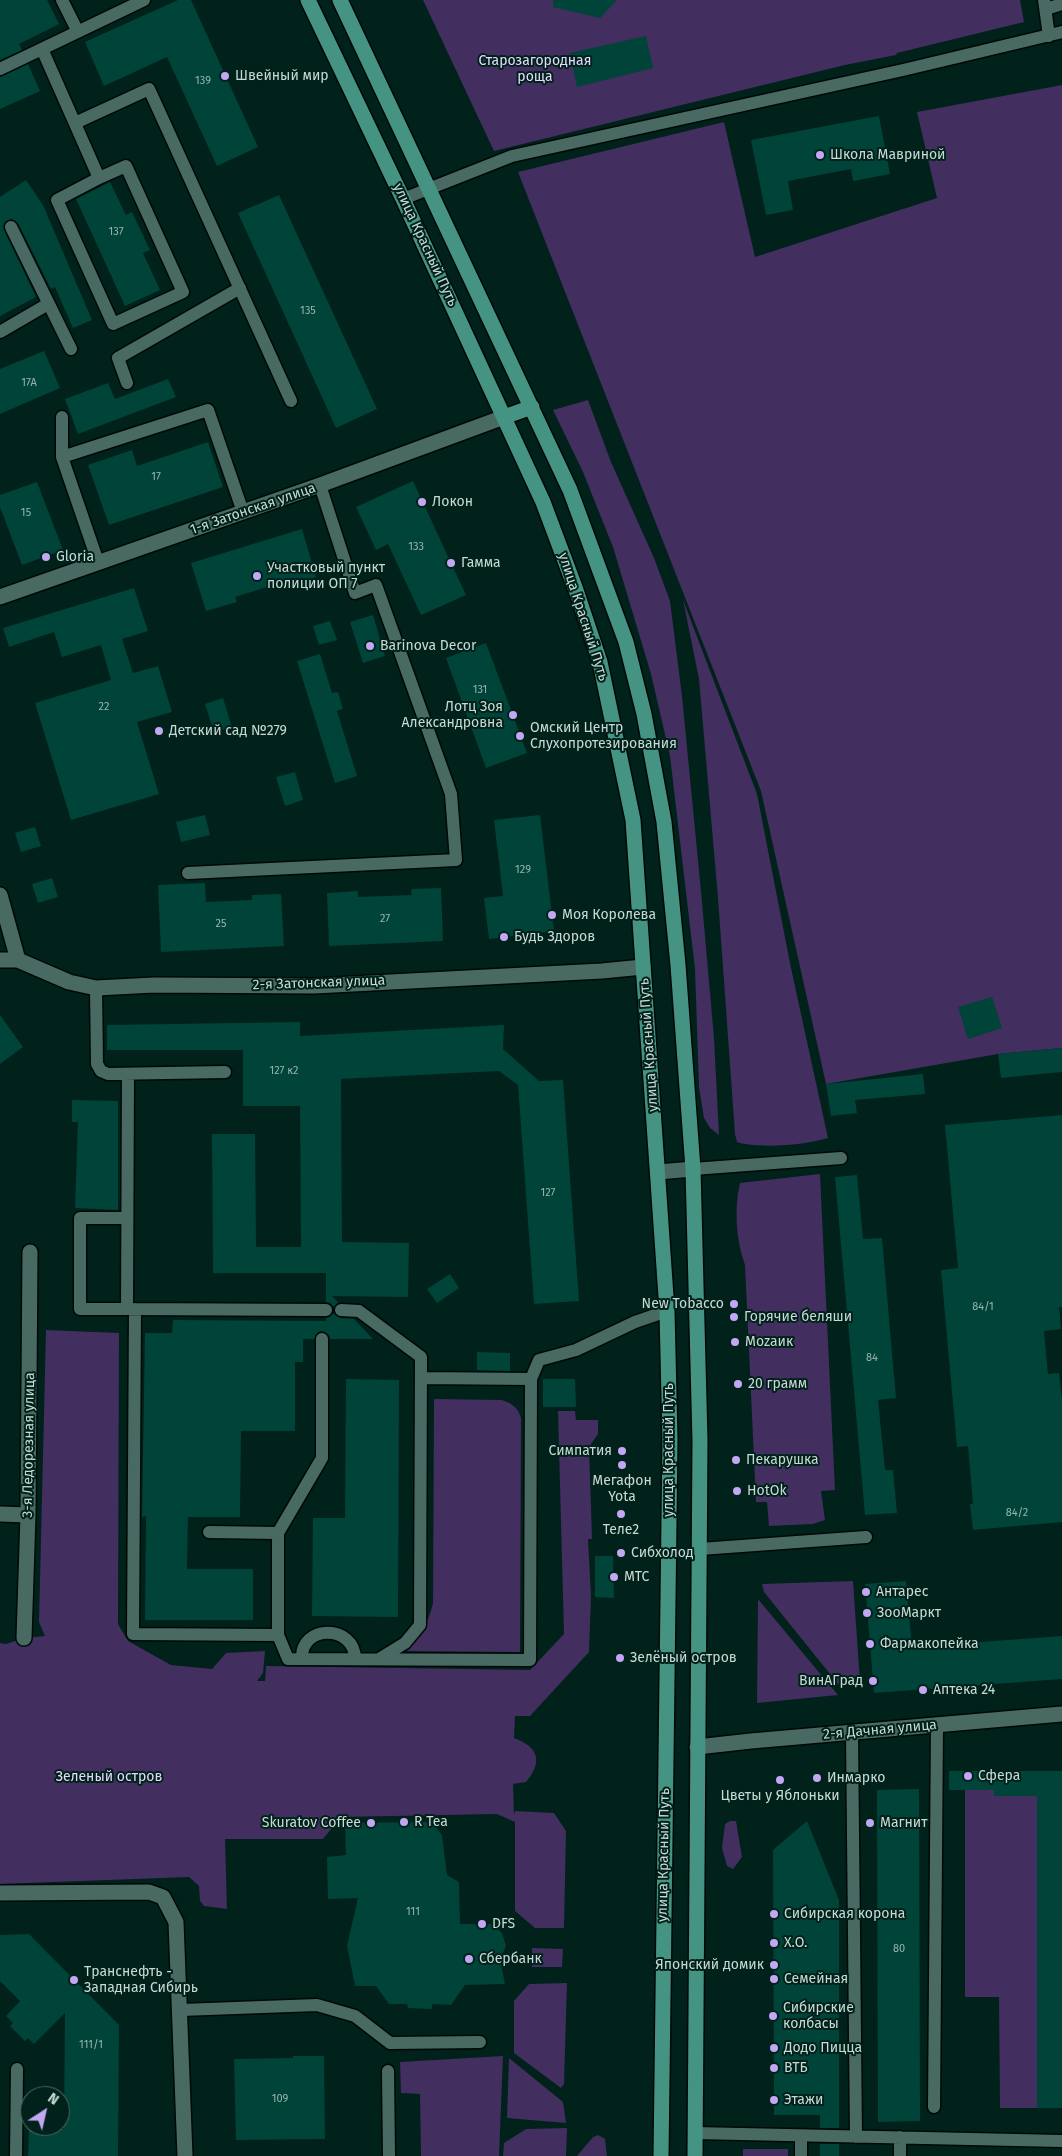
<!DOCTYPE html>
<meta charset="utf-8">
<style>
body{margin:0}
#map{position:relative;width:1062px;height:2156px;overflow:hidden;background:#01211b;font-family:"Fira Sans",sans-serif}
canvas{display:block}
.north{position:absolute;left:20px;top:2086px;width:50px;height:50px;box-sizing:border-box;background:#01211b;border:1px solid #516b65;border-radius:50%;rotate:35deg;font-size:14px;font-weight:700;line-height:20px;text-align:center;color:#c8dad5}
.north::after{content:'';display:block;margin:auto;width:18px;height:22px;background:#c3a7f2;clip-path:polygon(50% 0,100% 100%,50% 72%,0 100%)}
</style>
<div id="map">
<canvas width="1062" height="2156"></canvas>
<div class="north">N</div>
</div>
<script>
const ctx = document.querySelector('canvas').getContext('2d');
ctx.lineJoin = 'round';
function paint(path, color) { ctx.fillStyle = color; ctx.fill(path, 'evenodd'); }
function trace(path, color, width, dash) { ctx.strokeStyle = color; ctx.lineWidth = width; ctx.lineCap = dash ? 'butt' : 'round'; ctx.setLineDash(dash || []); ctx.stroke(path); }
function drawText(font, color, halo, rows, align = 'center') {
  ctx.font = font + ' "Fira Sans",sans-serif'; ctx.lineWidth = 4; ctx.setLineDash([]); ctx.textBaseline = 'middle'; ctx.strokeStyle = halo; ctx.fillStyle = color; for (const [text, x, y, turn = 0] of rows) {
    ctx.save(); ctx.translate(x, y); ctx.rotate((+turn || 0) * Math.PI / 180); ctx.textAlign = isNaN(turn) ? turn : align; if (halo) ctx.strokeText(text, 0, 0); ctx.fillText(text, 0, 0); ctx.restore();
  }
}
paint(new Path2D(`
 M 423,0 L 1020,0 L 1024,22 L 897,53 L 896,55 L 845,65 L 494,151 Z
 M 1062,85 L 1062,1048 L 998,1054 L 826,1084 L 761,791 L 518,172 L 724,122 L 755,257 L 937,198 L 917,112 Z
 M 588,400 L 611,462 L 654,558 L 670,601 L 682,696 L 701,891 L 714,1038 L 719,1135 L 710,1128 L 704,1118 L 699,1087 L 695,969 L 670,756 L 651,674 L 613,547 L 583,472 L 553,410 Z
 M 683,600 L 757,794 L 791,968 L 828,1138 C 807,1145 758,1149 737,1142 L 735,1134 L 718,898 L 699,679 Z
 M 820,1174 L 835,1490 L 821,1491 L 825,1520 L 813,1524 L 769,1526 L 767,1502 L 756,1502 L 745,1265 C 736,1241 734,1208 740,1183 Z
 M 46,1330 L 119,1333 L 118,1624 L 128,1641 L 171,1665 L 212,1669 L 226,1653 L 265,1651 L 263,1673 L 257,1681 L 265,1681 L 266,1666 L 530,1670 L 564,1634 L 558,1411 L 575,1411 L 576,1420 L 598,1420 L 598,1434 L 589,1447 L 592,1539 L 588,1539 L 591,1596 L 589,1652 L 530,1716 L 515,1716 L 514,1738 C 539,1747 543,1762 526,1782 L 513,1784 L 514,1815 L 515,1811 L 554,1813 L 566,1831 L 564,1928 L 535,1928 L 515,1911 L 515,1822 L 497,1814 L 341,1817 L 323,1839 L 225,1839 L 227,1909 L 204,1906 L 200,1901 L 199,1886 L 189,1877 L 0,1884 L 0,1643 L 6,1644 L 24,1638 L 45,1636 L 39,1622 Z
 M 434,1399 L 502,1400 C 513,1404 518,1408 521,1418 L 520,1652 L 401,1651 C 420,1634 427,1628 433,1603 Z
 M 853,1581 L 860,1682 L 838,1684 L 764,1592 L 762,1584 Z
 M 758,1599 L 838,1695 L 757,1703 Z
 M 1037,1785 L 1037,2108 L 1000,2108 L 999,1997 L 965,1997 L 965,1790 L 994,1790 Z
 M 730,1821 L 736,1821 L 742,1857 L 733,1869 L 727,1866 L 722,1848 L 725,1824 Z
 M 532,1948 L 563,1949 L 562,1967 L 532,1967 Z
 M 567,1983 L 564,2084 L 561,2088 L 514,2053 L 514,2001 L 529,1984 Z
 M 503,2056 L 499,2156 L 421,2156 L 420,2094 L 401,2093 L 400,2062 Z
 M 509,2058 L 563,2102 L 566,2123 L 507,2118 Z
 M 567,2128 L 566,2156 L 503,2156 L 504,2143 L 526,2129 Z
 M 598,2135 L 605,2139 L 607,2156 L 577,2156 L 593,2137 Z
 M 743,2149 L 788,2149 L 788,2156 L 743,2156 Z`), '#422e5f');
paint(new Path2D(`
 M 0,0 L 47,0 L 59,24 L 19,44 L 22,50 L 0,60 Z
 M 178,0 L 191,0 L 258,147 L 217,166 L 167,57 L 104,86 L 85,42 Z
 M 553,0 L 617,0 L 600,18 L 553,7 Z
 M 646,36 L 653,68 L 577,87 L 570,53 Z
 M 28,64 L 40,91 L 0,109 L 0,77 Z
 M 879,116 L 890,174 L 853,181 L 851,169 L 788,181 L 793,210 L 766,215 L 751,140 Z
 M 26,180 L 43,205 L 92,320 L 73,328 L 55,287 L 51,289 L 18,223 L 12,219 L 5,222 L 4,230 L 36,297 L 0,316 L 0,197 Z
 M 110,182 L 126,215 L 132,212 L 150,250 L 143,253 L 160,290 L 125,306 L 76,199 Z
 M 279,195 L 377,409 L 336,428 L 238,213 Z
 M 44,351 L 60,388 L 0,414 L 0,369 Z
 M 168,379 L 176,397 L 78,434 L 65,399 L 108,383 L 115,399 Z
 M 208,442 L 223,487 L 109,525 L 88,465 L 132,450 L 137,466 Z
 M 413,481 L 466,595 L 421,615 L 388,544 L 376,550 L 356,507 Z
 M 37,482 L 63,550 L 22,565 L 0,507 L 0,495 Z
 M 302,529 L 316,577 L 282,588 L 280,583 L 235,597 L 237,602 L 206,611 L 191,563 Z
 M 134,588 L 148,631 L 122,639 L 133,673 L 158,666 L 172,712 L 137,722 L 159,794 L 71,820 L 35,703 L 111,680 L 101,645 L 62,657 L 54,632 L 9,647 L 3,628 Z
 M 373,615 L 385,656 L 363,663 L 350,622 Z
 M 330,621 L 337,640 L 319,645 L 313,626 Z
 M 486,643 L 527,753 L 486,768 L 446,658 Z
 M 320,654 L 332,693 L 338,692 L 343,709 L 337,711 L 357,776 L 335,783 L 297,661 Z
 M 223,698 L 232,727 L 214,732 L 205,704 Z
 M 295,772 L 303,800 L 285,806 L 276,777 Z
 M 205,815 L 210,835 L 181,842 L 176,822 Z
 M 540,815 L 554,931 L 489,939 L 484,898 L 503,896 L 494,820 Z
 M 35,827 L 41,846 L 21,852 L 15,833 Z
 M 52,878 L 58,897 L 38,903 L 32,884 Z
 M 205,883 L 206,902 L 252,900 L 252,895 L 281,894 L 284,946 L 161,952 L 158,885 Z
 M 441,888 L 443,941 L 329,946 L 327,893 L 358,891 L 358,897 L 412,895 L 411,889 Z
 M 992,997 L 1002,1028 L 968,1039 L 958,1007 Z
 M 0,1015 L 23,1047 L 0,1064 Z
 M 300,1022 L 300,1036 L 504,1025 L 503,1049 L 539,1081 L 563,1080 L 579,1301 L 534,1304 L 518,1085 L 499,1071 L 341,1079 L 342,1242 L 409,1243 L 408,1297 L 332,1296 L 338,1302 L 334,1307 L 330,1303 L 326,1302 L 326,1273 L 213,1273 L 212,1134 L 255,1134 L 256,1247 L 301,1247 L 300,1106 L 243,1106 L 243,1050 L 107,1050 L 107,1025 Z
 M 1062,1048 L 1062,1072 L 1001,1078 L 998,1054 Z
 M 923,1074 L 925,1094 L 855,1100 L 857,1113 L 831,1116 L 826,1084 Z
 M 72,1100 L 118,1101 L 118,1210 L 75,1208 L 78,1122 L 72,1122 Z
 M 1062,1115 L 1062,1307 L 1059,1307 L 1061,1329 L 1044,1331 L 1048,1374 L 1059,1373 L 1062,1400 L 1062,1522 L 973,1530 L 970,1504 L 973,1504 L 968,1446 L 957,1447 L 941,1270 L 958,1268 L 945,1125 Z
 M 857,1175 L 863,1239 L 882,1238 L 896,1398 L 878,1400 L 885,1470 L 893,1470 L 897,1513 L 865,1515 L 835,1177 Z
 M 450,1274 L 459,1288 L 437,1303 L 427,1289 Z
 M 333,1313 L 340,1318 L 354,1319 L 373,1339 L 330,1339 L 329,1335 L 322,1331 L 318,1332 L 314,1339 L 303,1339 L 303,1362 L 295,1362 L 295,1431 L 241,1431 L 240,1517 L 188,1517 L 187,1569 L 253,1569 L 253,1620 L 145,1620 L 146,1516 L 142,1517 L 145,1333 L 172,1333 L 173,1320 L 326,1321 L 326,1318 L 330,1317 Z
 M 477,1352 L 510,1353 L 510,1371 L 477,1370 Z
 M 346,1379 L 399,1380 L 398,1617 L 312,1616 L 313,1518 L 345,1518 Z
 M 543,1379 L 575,1379 L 576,1407 L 543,1407 Z
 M 595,1556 L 613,1556 L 614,1598 L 595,1597 Z
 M 906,1581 L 912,1647 L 1062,1636 L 1062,1679 L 874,1693 L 865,1584 Z
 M 949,1771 L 1062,1771 L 1062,2108 L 1037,2108 L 1037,1796 L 994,1796 L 994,1790 L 949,1790 Z
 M 919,1789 L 920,2121 L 878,2122 L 877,1790 Z
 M 807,1821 L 839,1900 L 839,2128 L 820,2128 L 820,2115 L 774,2115 L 773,1850 Z
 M 426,1822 L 435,1826 L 442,1835 L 447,1875 L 459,1882 L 460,1924 L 492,1924 L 502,1933 L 506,1946 L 500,1959 L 505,1984 L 465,1985 L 451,2005 L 432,2004 L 432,2009 L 408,2008 L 407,2004 L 389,2004 L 376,1986 L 355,1986 L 347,1946 L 358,1898 L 328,1899 L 327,1857 L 346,1855 L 345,1823 Z
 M 29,1934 L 119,2025 L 118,2156 L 28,2156 L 29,2128 L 64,2129 L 65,2013 L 34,2044 L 28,2038 L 25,2041 L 10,2026 L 13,2023 L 6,2016 L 20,2001 L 0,1981 L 0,1935 Z
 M 293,2056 L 324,2056 L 325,2139 L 236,2140 L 234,2059 L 293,2058 Z
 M 820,2144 L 839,2144 L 839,2156 L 820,2156 Z`), '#004338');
const lane = new Path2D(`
 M 62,0 L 78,32
 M 1044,0 L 1049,36
 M 1046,9 L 1062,4
 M 42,49 L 99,178 L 126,166 L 183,292 L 113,324 L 57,200 L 99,178
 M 0,69 L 144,0
 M 75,123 L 149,89 L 291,401
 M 403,199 L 512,156 L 903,70 L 1062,32
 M 11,227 L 71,349
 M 0,332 L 48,304
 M 127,383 L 118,358 L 240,288
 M 62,417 L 62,457
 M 98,562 L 62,457 L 208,410 L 243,512
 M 188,873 L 456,860 L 451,794 L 376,585 L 355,593 L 320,485
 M 96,988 L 97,1064 L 101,1071 L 108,1074 L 225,1072
 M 128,1074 L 127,1309 L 326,1310
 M 693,1169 L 841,1158
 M 127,1309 L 80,1309 L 80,1218 L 127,1218
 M 135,1309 L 133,1634 L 278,1635 L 278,1533 L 209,1532
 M 341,1310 L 359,1311 L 421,1357 L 420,1625 L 405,1643 L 379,1659
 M 531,1379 L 539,1360 L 576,1350 L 635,1322 L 667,1311
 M 278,1533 L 322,1458 L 322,1339
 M 700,1549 L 866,1537
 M 278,1635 L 288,1659 L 530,1660 L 531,1379 L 421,1378
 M 302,1659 C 300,1624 355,1624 355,1659
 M 852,1733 L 856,2137
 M 181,2010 L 317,2005 L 355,2016 L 390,2043 L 480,2042
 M 388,2071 L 389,2156
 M 934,2107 L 937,1725
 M 695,2133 L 1062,2141
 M 801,2136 L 801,2156
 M 900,2137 L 900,2156
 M 16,2156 L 17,2069`);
const street = new Path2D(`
 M 0,597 L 320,485 L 504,417
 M 0,895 L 18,960
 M 0,960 L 18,960 L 69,982 L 96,988 L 154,985 L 314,986 L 602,971 L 643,967
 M 658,1172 L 693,1169
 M 0,1514 L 28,1515
 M 24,1638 L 28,1515 L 30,1252
 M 0,1893 L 149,1892 L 163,1897 L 176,1922 L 185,2156`);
const secondary = new Path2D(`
 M 697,1747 L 751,1741 L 1062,1714`);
const primary = new Path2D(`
 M 308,0 L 403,199 L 543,502 L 576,590 L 600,662 L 633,820 L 667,1311 L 670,1440 L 661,2156
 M 340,0 L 570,490 L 626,642 L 644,714 L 664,822 L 678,965 L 693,1169 L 700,1441 L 695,2156
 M 504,417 L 532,407`);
trace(lane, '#000906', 15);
trace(street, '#000906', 18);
trace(secondary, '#000906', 18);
trace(primary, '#000906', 18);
trace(lane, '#496a62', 12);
trace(street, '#496a62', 15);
trace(secondary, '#496a62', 15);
trace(primary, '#459383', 15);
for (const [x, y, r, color] of [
 [225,76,5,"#c3a7f2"],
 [820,155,5,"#c3a7f2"],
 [422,502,5,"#c3a7f2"],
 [46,557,5,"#c3a7f2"],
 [451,563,5,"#c3a7f2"],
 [257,576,5,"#c3a7f2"],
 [370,646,5,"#c3a7f2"],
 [513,715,5,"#c3a7f2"],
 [159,731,5,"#c3a7f2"],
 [520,736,5,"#c3a7f2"],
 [552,915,5,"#c3a7f2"],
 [504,937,5,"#c3a7f2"],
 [734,1304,5,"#c3a7f2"],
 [734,1317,5,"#c3a7f2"],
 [735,1342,5,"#c3a7f2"],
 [738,1384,5,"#c3a7f2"],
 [622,1451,5,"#c3a7f2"],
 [736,1460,5,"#c3a7f2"],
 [622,1465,5,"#c3a7f2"],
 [737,1491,5,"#c3a7f2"],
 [621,1514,5,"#c3a7f2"],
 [621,1553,5,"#c3a7f2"],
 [614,1577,5,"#c3a7f2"],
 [866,1592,5,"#c3a7f2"],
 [867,1613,5,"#c3a7f2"],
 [870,1644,5,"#c3a7f2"],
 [620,1658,5,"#c3a7f2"],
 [873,1681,5,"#c3a7f2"],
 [923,1690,5,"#c3a7f2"],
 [968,1776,5,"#c3a7f2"],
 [817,1778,5,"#c3a7f2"],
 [780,1780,5,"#c3a7f2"],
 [404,1822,5,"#c3a7f2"],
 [371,1823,5,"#c3a7f2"],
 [870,1823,5,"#c3a7f2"],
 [774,1914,5,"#c3a7f2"],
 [482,1924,5,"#c3a7f2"],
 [774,1943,5,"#c3a7f2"],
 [469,1959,5,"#c3a7f2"],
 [774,1965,5,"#c3a7f2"],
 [774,1979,5,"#c3a7f2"],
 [74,1980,5,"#c3a7f2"],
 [773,2016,5,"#c3a7f2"],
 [774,2048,5,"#c3a7f2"],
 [774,2068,5,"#c3a7f2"],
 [774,2100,5,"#c3a7f2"]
]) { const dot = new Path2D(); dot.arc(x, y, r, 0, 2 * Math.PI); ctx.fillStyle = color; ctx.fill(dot); trace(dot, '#01211b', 2); }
drawText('11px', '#96b4ae', null, [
 ["139",203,81],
 ["137",116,232],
 ["135",308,311],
 ["17А",29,383],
 ["17",156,477],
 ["15",26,513],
 ["133",416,547],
 ["131",480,690],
 ["22",104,707],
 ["129",523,870],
 ["27",385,919],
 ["25",221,924],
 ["127 к2",284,1071],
 ["127",548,1193],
 ["84/1",983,1307],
 ["84",872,1358],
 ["84/2",1017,1513],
 ["111",413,1912],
 ["80",899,1949],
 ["111/1",91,2045],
 ["109",280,2099]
]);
drawText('14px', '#e5d7fe', '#01211b', [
 ["Старозагородная",535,61],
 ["роща",535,77],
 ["Зеленый остров",109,1777]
]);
drawText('14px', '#c8dad5', '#01211b', [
 ["Швейный мир",235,76],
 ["Школа Мавриной",830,155],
 ["Локон",432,502],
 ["Gloria",56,557],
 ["Гамма",461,563],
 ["Участковый пункт",267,568],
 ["полиции ОП 7",267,584],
 ["Barinova Decor",380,646],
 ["Лотц Зоя",503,707,"right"],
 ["Александровна",503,723,"right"],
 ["Омский Центр",530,728],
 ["Слухопротезирования",530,744],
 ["Детский сад №279",169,731],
 ["Моя Королева",562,915],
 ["Будь Здоров",514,937],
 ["New Tobacco",724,1304,"right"],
 ["Горячие беляши",744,1317],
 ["Mozaик",745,1342],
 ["20 грамм",748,1384],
 ["Симпатия",612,1451,"right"],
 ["Пекарушка",746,1460],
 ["Мегафон",622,1481,"center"],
 ["Yota",622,1497,"center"],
 ["HotOk",747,1491],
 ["Теле2",621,1530,"center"],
 ["Сибхолод",631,1553],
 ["МТС",624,1577],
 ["Антарес",876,1592],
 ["ЗооМаркт",877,1613],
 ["Фармакопейка",880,1644],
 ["Зелёный остров",630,1658],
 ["ВинАГрад",863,1681,"right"],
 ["Аптека 24",933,1690],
 ["Сфера",978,1776],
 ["Инмарко",827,1778],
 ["Цветы у Яблоньки",780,1796,"center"],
 ["R Tea",414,1822],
 ["Skuratov Coffee",361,1823,"right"],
 ["Магнит",880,1823],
 ["Сибирская корона",784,1914],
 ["DFS",492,1924],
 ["X.O.",784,1943],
 ["Сбербанк",479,1959],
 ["Японский домик",764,1965,"right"],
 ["Транснефть -",84,1972],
 ["Западная Сибирь",84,1988],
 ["Семейная",784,1979],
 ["Сибирские",783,2008],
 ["колбасы",783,2024],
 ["Додо Пицца",784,2048],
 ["ВТБ",784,2068],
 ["Этажи",784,2100]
], 'left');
drawText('14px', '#c8dad5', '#01211b', [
 ["улица Красный Путь",425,245,65],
 ["1-я Затонская улица",253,509,-19],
 ["улица Красный Путь",583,617,72],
 ["2-я Затонская улица",319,983,-2],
 ["улица Красный Путь",649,1045,-94],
 ["3-я Ледорезная улица",29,1445,-89],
 ["улица Красный Путь",669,1450,-90],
 ["2-я Дачная улица",880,1730,-5],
 ["улица Красный Путь",664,1855,-89]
]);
</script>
